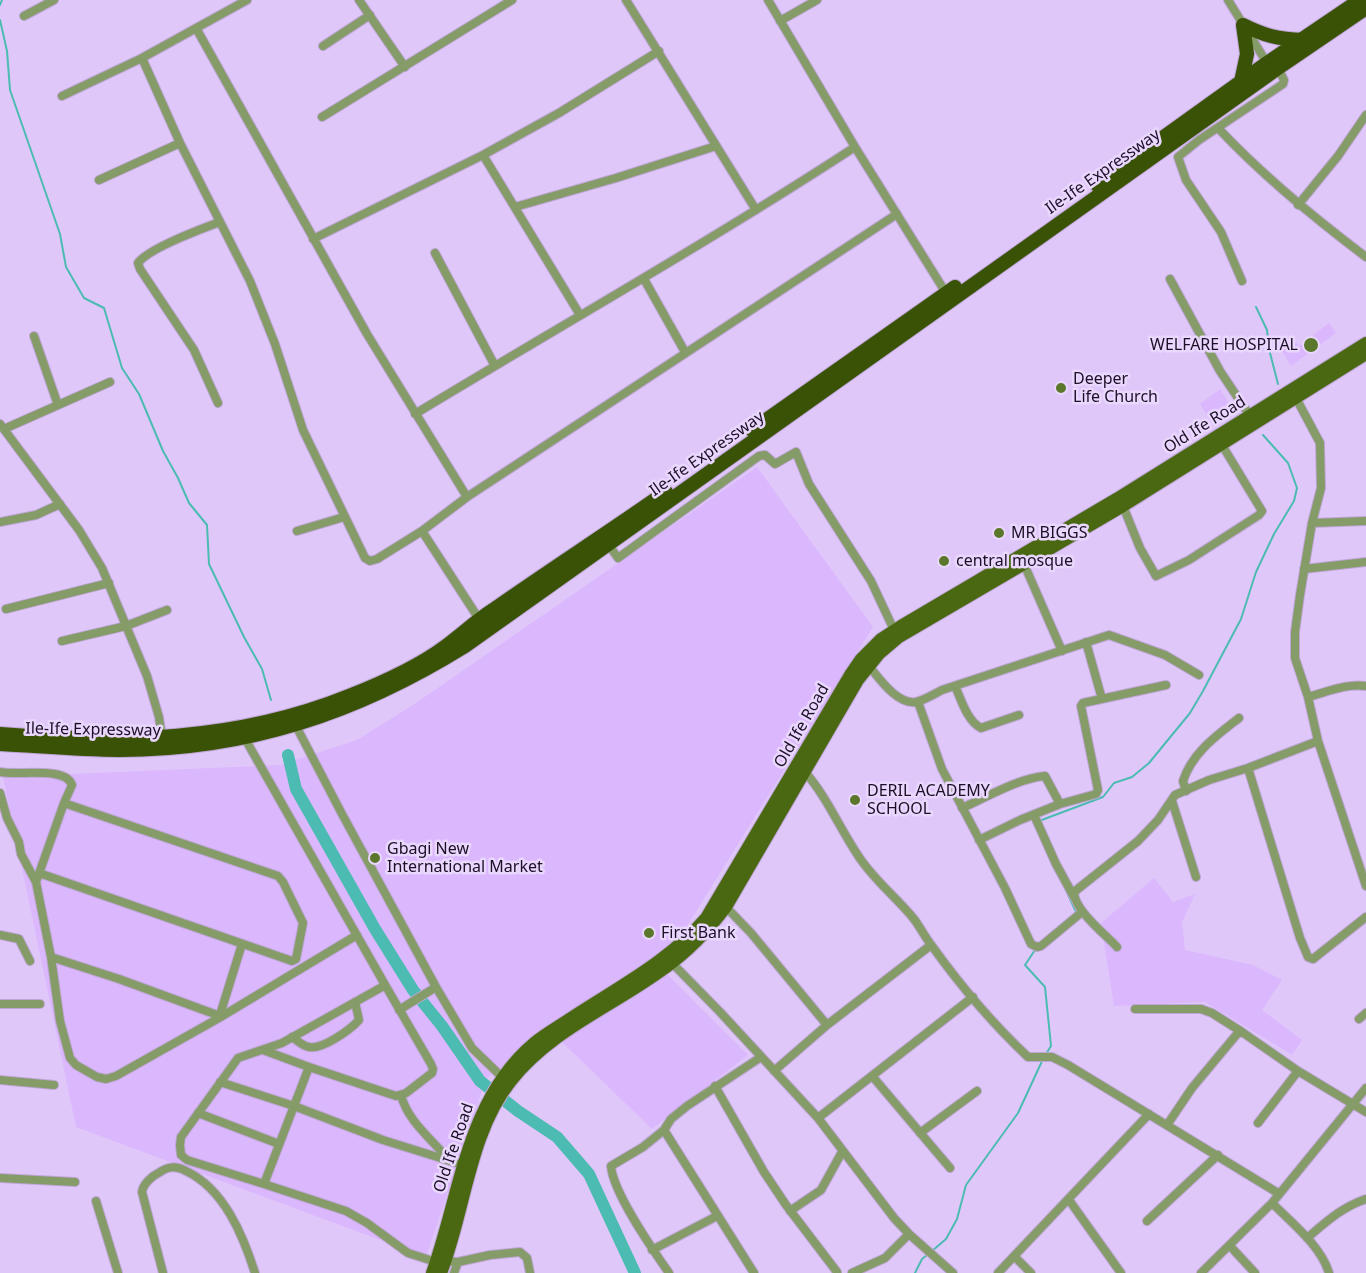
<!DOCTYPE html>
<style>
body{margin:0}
canvas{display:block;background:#e0c7fa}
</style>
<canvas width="1366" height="1273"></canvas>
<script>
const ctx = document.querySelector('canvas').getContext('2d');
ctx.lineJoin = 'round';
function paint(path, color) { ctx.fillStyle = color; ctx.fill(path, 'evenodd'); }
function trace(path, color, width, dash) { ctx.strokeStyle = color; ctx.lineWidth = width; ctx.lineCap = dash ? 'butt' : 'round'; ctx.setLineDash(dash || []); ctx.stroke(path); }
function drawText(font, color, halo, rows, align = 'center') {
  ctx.font = font + ' "Noto Sans",sans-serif'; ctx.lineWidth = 5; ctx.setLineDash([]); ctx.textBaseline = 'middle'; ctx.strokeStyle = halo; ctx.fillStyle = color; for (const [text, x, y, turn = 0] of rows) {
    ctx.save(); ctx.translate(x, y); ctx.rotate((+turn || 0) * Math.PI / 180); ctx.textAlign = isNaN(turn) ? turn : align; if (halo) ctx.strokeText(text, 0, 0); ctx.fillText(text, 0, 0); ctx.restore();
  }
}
paint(new Path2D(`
 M 1329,323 L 1336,333 L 1291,366 L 1281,349 L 1290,343 L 1291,345 L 1297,343 L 1299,346 Z
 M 1220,389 L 1232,408 L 1211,422 L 1200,404 Z
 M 757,467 L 873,627 L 679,939 L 486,1079 L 426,1257 L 76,1127 L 3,777 L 280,765 L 357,740 L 416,703 Z
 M 1154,878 L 1173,902 L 1195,894 L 1182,922 L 1185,950 L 1253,965 L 1282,980 L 1262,1010 L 1302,1040 L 1292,1055 L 1205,1002 L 1114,1006 L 1101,923 Z
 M 665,972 L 748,1055 L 652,1129 L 560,1040 Z`), '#dbb7fd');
trace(new Path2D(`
 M 0,5 L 2,0
 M 0,20 L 7,51 L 10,90 L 60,234 L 66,267 L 84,298 L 104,308 L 122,368 L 139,394 L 163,451 L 178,478 L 189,503 L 207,525 L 209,564 L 244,637 L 262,669 L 271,700
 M 1256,307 L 1267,330 L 1269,349 L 1278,384
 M 1039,821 L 1103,797 L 1114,783 L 1132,777 L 1149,763 L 1190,713 L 1203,691 L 1241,619 L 1256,572 L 1274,534 L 1294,501 L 1297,488 L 1288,463 L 1263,435
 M 1064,886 L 1077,914
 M 1035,950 L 1025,965 L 1045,987 L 1051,1046 L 1046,1054
 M 932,1251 L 946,1239 L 957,1219 L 966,1185 L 1018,1113 L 1043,1059
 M 915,1273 L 922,1259 L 927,1255`), '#4cbbb1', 2);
trace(new Path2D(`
 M 288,755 L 296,789 L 375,929 L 413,990 L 442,1026 L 480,1081 L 518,1111 L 557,1137 L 589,1174 L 635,1273`), '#4cbbb1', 12);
const street = new Path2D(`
 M 359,0 L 405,67
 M 626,0 L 756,210
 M 768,0 L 855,147 L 946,293
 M 1228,0 L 1267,63
 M 24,16 L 54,0
 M 780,21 L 817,0
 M 196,28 L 367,334 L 467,497
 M 323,46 L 370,15
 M 142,58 L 180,143 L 250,281 L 275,344 L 303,430 L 365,558 L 370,561 L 377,559 L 422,531 L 467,497 L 897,214
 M 62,96 L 142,58 L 247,0
 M 322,117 L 512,0
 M 1218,128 C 1263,176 1313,217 1366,257
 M 483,155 L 580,315
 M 99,180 L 180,143
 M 1298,205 L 1338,156 L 1366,115
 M 515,207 L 616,178 L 716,146
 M 313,239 L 483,155 L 559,113 L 659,51
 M 435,253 L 495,366
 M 644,279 L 685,352
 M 1170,279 L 1220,371 L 1250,416
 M 1242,281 L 1221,232 L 1186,180 L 1178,157 L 1199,140 L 1283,84 L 1284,80 L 1278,68
 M 34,336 L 58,405
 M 1296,398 L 1320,443 L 1321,488 L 1312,523 L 1300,595 L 1295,632 L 1295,658 L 1308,697 L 1318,741 L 1366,886
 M 218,403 L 194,350 L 140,269 L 138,263 C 149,248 201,229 220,222
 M 415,414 C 562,325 711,241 855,147
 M 0,424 L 79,530 L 102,568 L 147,676 L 159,717 L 162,738
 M 4,429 L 110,382
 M 1123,506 L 1140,548 L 1156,576 L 1189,560 L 1259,515 L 1262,511 L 1222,445
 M 0,522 L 36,515 L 60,504
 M 1312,523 L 1366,521
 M 297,531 L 344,517
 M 422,531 L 479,619
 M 608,544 L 618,558 L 759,456 L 765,455 L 775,464 L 796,452 L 809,484 L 871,581 L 894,630
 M 1024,564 L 1062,651
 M 1304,569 L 1366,562
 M 6,609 L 109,583
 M 62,641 L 126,626 L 167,610
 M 1086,642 L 1102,699
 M 868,665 C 879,678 897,705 916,702 C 925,700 934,694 942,690 L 1109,635 L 1165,655 L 1199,675
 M 955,686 C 961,699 967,721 981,728 L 1019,715
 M 1308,697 C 1327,692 1347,683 1366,686
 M 918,702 L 942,769 L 1005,888 L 1031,944 L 1037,947 L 1041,946 L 1082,912
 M 296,726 L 342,814 L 436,987 L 472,1048 L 502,1077
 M 244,737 L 384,983 L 382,987 L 282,1043 L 238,1058 L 181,1137 L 180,1145 L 181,1155 L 187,1160 L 264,1184 L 346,1211 L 367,1223 L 408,1253 L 436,1262
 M 1248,768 L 1300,938 L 1308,957 L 1313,959 L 1366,917
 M 0,772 C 18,776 66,766 72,785 L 64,803 L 36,882 L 51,957 L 60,1021 L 70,1058 L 76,1065 L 97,1077 L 106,1079 L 116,1076 L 219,1018 L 357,935
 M 805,772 C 827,797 840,829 859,857 C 875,881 896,897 914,919 C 920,927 925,937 932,946 C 960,985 993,1024 1028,1057 L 1052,1057 L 1068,1065 L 1278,1193
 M 1186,791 L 1183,781 C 1192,753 1216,736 1239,718
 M 0,793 L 7,818 L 19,842 L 21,854 L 36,882
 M 1172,801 L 1196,877
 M 962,808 C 987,797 1019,778 1045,776 L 1060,804 L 1096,794 L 1098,790 L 1081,706 L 1083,703 L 1166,685
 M 1034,815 L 1056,864 L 1074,897
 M 979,840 L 1020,820 L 1060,804
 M 39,873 L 292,961 L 296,959 L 303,923 L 283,882 L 278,876 L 64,803
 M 726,907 L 751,933 L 827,1025
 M 0,935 L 19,939 L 30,961
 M 1117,947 C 1105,934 1074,910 1074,892 L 1138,841 L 1158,820 L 1175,795 L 1209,780 L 1248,768 L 1318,741
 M 51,957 L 119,979 L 220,1016
 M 672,963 L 720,1012 L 818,1118 L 894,1218 L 909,1234 L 953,1273
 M 0,1004 L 40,1004
 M 1135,1009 L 1201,1009 L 1212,1013 L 1242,1032
 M 399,1010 L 436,987
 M 219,1018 L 242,944
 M 1359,1019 L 1366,1013
 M 292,1037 C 297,1040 302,1046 309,1047 C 322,1050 350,1030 359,1020 L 355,1002
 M 263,1050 L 309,1067 L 264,1184
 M 309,1067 L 396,1096 L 406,1093 L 432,1073 L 433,1069 L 431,1064 L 384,983
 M 774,1071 L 827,1025 L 931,945
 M 873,1077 L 950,1168
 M 0,1080 L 54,1085
 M 220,1082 L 294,1106 L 383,1140 L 463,1165
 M 715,1086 L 764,1172 L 786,1205 L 837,1272
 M 401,1095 C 408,1122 432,1139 449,1160
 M 198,1113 L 279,1144
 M 818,1118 L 973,997
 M 1258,1123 L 1298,1071
 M 1167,1125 L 1192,1088 L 1237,1034 L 1242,1032 L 1298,1071 L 1366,1112
 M 664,1130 L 754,1273
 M 920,1133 L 977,1091
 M 0,1178 L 75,1182
 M 1069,1200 L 1121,1273
 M 96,1201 L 118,1273
 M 1272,1203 C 1292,1223 1321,1246 1329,1273
 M 790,1211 L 821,1190 L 842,1152
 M 1147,1221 L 1218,1155
 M 1307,1238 C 1326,1222 1342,1207 1366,1199
 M 1230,1246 L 1255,1273
 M 652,1250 L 717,1216
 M 1015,1257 L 1031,1273
 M 446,1261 L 458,1262 L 490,1255 L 520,1252 L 527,1258 L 530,1273
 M 163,1273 L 142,1192 C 143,1184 152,1176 160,1172 C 169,1166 176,1166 186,1171 C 224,1189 243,1235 255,1273
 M 454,1273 L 458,1262
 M 669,1273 C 653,1250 613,1193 611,1166 L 643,1147 L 664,1130 L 671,1119 L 687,1106 L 761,1057
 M 852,1273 L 885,1258 L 909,1234
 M 998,1273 L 1149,1114
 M 1201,1273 L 1272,1203 L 1366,1088`);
const primary = new Path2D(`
 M 432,1273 C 460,1195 466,1100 534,1043 C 545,1034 559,1026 571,1018 C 618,987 669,961 706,918 L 850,675 L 861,659 L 881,639 L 901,626 L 1118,498 L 1366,343
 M 441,1273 C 465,1212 469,1133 511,1081 C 551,1030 614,1006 665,968 C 689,951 708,931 726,907 L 858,680 L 879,654 L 899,637 L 1123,506 L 1366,354`);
const highway = new Path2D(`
 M 1243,25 C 1265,36 1278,39 1303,40
 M 1241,82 L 1247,54 L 1243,25
 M 1097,185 L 1267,63 L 1360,0
 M 752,430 L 955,287
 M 0,734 C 121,743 235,742 349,696 C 382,683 418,667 446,646 C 462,634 476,621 493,610 C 550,570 609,532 666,492
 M 0,744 C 39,746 79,750 119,750 C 247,750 357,713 465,646 L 1278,68 L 1366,8`);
trace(street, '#bda6d4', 10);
trace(primary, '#bda6d4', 14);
trace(highway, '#bda6d4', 16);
trace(street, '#859b68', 8);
trace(primary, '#4a6711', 12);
trace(highway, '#3a5206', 14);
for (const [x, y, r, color] of [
 [1311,345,8,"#5a772b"],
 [1061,388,6,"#5a772b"],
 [999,533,6,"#5a772b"],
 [944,561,6,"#5a772b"],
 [855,800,6,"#5a772b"],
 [375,858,6,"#5a772b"],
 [649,933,6,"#5a772b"]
]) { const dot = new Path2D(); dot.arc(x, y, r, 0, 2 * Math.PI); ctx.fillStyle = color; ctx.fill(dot); trace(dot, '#ead7fe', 2); }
drawText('16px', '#1c0f26', '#ead7fe', [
 ["Ile-Ife Expressway",1103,172,-35],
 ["Old Ife Road",1205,425,-32],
 ["Ile-Ife Expressway",707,454,-35],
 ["Old Ife Road",802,726,-60],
 ["Ile-Ife Expressway",93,730,1],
 ["Old Ife Road",454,1148,-71]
]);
drawText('16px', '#1c0f26', '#ead7fe', [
 ["WELFARE HOSPITAL",1298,345,"right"],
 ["Deeper",1073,379],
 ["Life Church",1073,397],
 ["MR BIGGS",1011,533],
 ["central mosque",956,561],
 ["DERIL ACADEMY",867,791],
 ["SCHOOL",867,809],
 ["Gbagi New",387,849],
 ["International Market",387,867],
 ["First Bank",661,933]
], 'left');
</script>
